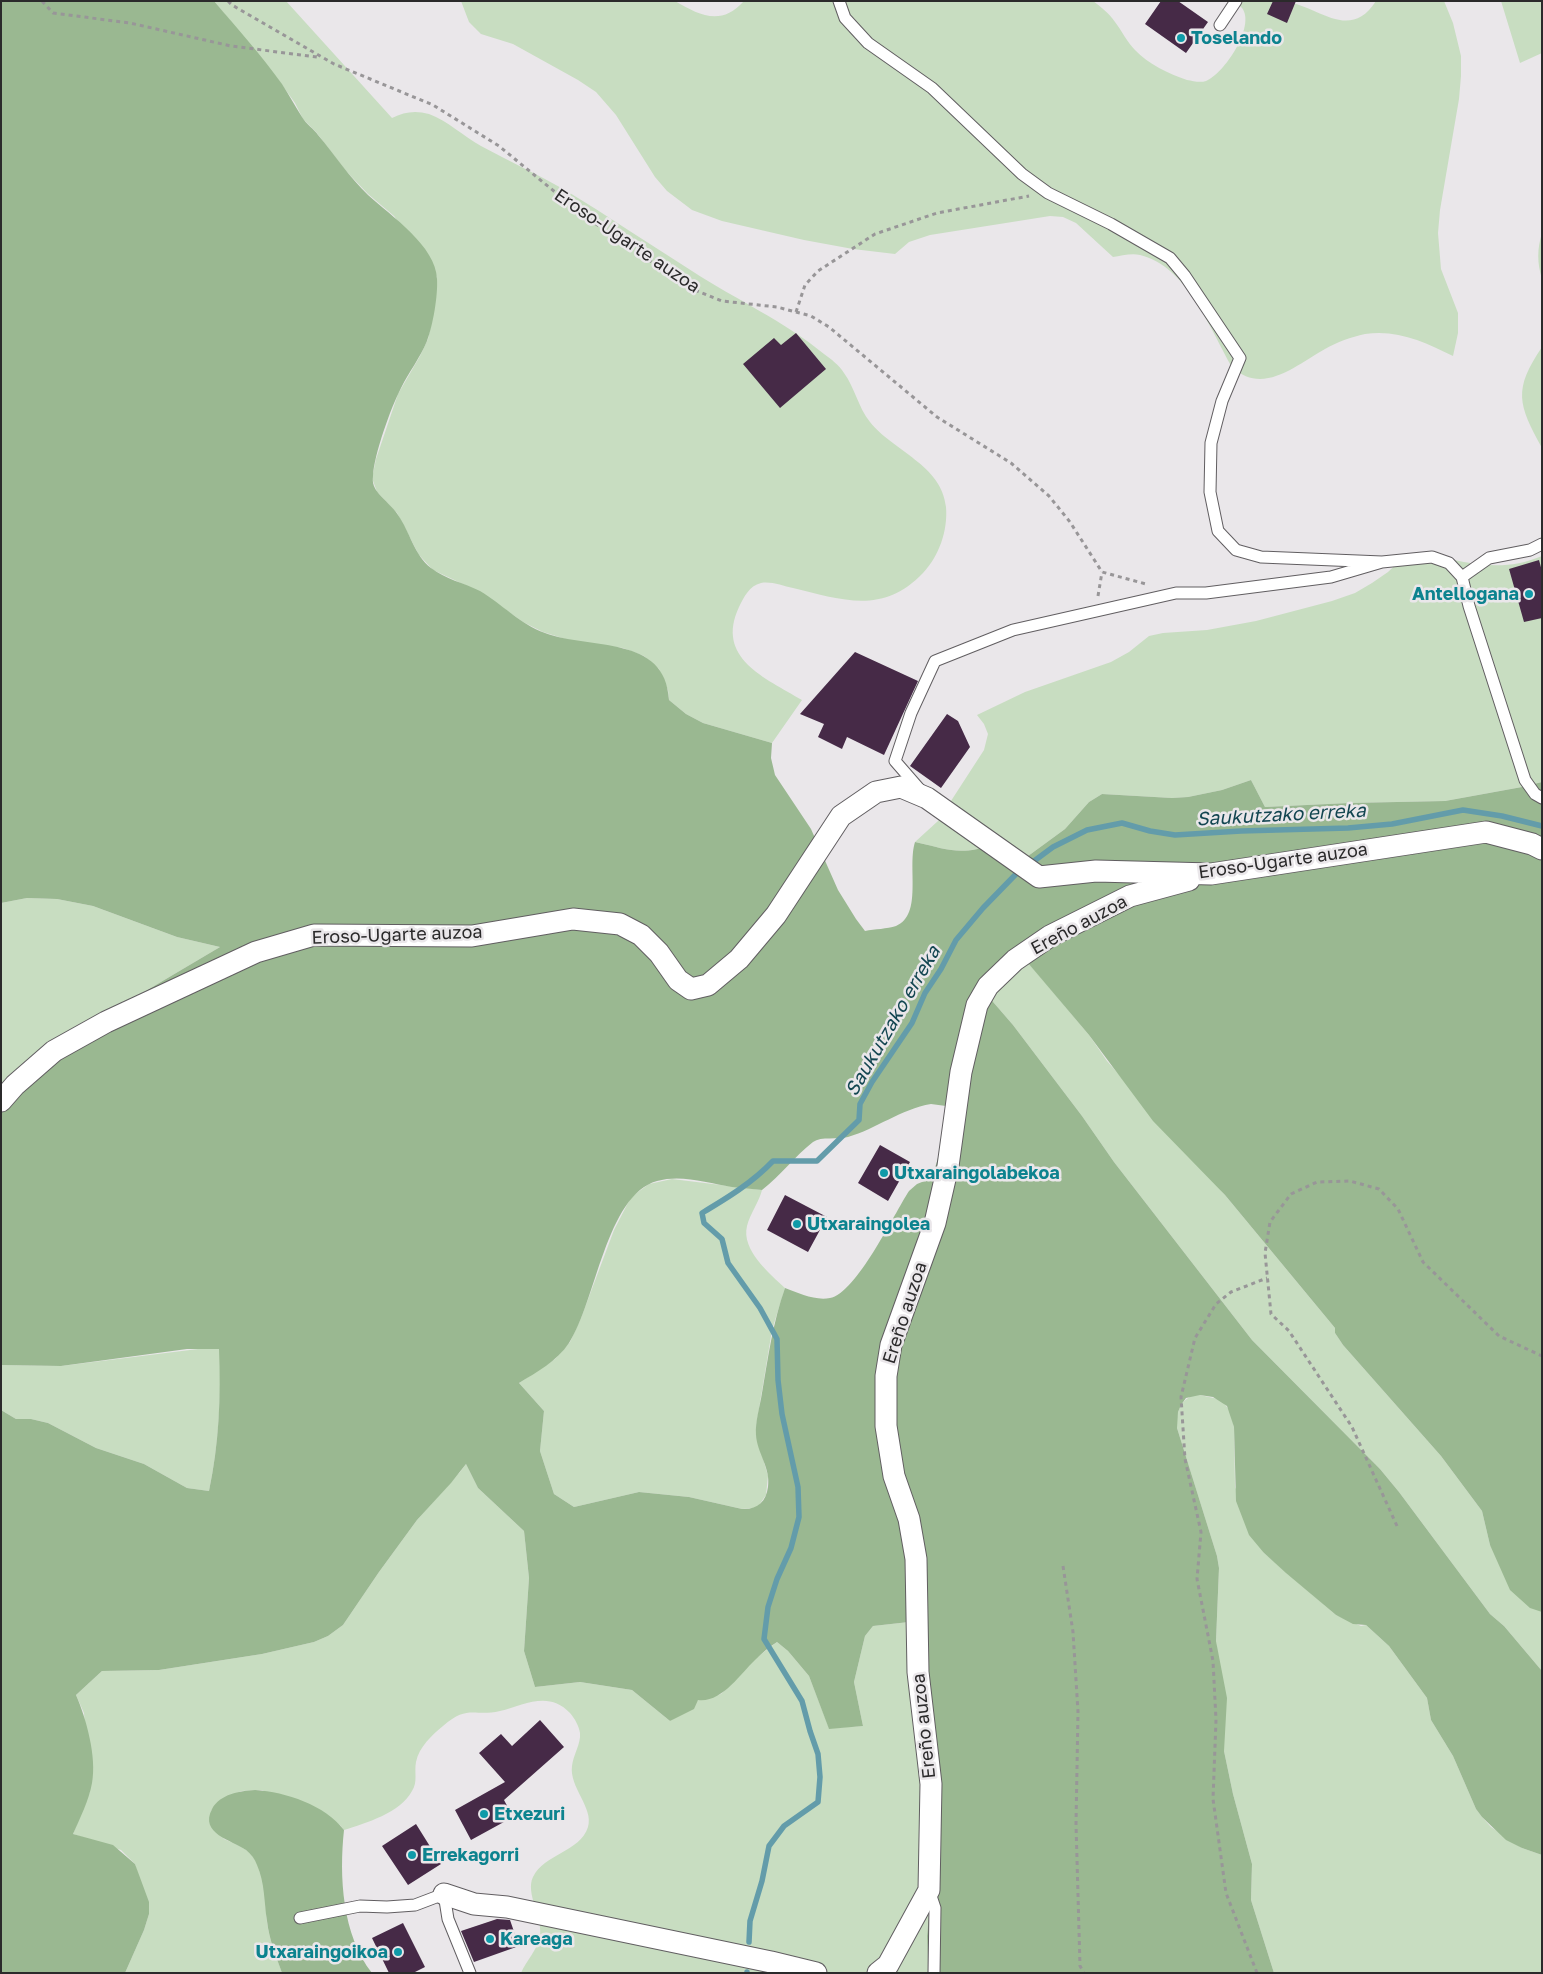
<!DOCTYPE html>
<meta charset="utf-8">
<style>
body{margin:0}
#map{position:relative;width:1543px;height:1974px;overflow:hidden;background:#eae7ea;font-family:"Golos Text",sans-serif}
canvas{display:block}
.frame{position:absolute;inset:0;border:2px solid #2b2a2b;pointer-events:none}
</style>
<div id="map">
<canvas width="1543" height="1974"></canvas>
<div class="frame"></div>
</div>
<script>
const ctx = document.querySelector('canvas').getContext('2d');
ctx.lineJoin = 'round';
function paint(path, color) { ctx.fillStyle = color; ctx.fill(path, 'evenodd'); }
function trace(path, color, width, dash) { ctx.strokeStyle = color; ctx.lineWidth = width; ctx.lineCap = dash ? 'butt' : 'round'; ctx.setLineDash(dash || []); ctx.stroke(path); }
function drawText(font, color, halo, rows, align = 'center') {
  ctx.font = font + ' "Golos Text",sans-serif'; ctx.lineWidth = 5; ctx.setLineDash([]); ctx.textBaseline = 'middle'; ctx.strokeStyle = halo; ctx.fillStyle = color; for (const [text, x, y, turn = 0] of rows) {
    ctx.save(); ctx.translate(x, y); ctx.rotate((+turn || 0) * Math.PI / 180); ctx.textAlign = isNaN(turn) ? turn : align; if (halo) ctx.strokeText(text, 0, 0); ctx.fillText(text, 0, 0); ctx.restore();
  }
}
paint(new Path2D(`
 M 214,1 L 286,1 L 392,118 C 404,112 415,110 429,114 C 448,121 463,136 481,146 C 509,161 537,174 565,190 C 608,216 649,244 692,271 C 735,299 784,321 824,354 C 831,359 839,365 844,373 C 855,388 858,407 870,422 C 893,451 942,465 946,507 C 948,531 939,556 923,573 C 883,615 843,600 793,588 C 783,586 771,581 761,583 C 749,586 744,597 739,607 C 715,658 765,678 802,700 L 772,743 L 703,723 L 686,714 L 669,700 L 668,690 L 659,669 L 644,656 L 623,648 L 575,642 L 543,632 L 523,622 L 482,593 L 433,570 L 419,555 L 397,513 L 377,492 L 372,478 L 376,459 L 398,394 L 420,356 L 428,339 L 431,324 L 437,277 L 394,216 L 368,194 L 346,171 L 316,132 L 303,119 L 295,103 L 280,82 Z
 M 461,1 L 675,1 C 699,15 721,27 744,1 L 1093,1 C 1101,7 1109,13 1115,22 C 1122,31 1127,42 1135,50 C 1148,64 1169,74 1187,80 C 1193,81 1200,83 1206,81 C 1224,74 1256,26 1242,8 C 1240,5 1235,3 1233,1 C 1249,1 1267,0 1283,1 C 1318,5 1349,43 1376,1 L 1444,1 L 1453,23 L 1461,56 L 1461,76 L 1459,99 L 1440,210 L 1438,233 L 1441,269 L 1458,313 L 1458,333 L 1453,356 C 1425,342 1397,329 1365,334 C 1351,337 1337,342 1325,349 C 1296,365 1263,396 1232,367 C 1211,331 1187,266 1140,255 C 1131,253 1121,256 1113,257 L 1076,223 L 1063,217 L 1050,216 L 930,235 L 909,242 L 895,254 L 853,249 L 804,240 L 722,221 L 692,210 L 667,191 L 655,177 L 616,115 L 596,92 L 578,80 L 513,44 L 481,34 L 469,22 Z
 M 1501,1 L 1542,1 L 1542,53 L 1520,63 Z
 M 1542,233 L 1542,279 C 1537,263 1537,249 1542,233 Z
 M 1542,347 L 1542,448 C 1518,404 1513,390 1542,347 Z
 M 1429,555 C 1470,563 1502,573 1542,556 L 1542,782 L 1522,787 L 1445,801 L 1349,803 L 1265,807 L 1251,780 L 1222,790 L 1188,797 L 1172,798 L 1102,794 L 1089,802 L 1065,829 L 1024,859 L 995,844 C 960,856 950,850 915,842 L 938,821 L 984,750 L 988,734 L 984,724 L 977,715 L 1025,692 L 1111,662 L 1129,652 L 1149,636 L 1163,633 L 1207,630 L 1256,621 L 1332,601 L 1355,593 L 1372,583 L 1388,572 L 1405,556 Z
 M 27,898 L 57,899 L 93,906 L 177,937 L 220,947 L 46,1050 L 1,1105 L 1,903 Z
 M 1017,949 L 1089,1035 L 1107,1061 L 1225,1195 L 1335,1328 L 1335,1333 L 1343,1345 L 1441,1456 L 1482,1511 L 1490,1545 L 1542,1612 L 1542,1671 L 1504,1626 L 1490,1614 L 1399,1492 L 1380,1469 L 1252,1340 L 1114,1162 L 1082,1116 L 1013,1025 L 981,988 Z
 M 672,1179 L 762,1190 C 759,1202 750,1214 747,1226 C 741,1250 770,1274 785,1288 L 772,1330 L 756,1427 L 756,1434 L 768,1476 L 766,1495 L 757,1508 L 742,1509 L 689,1497 L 639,1492 L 574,1507 L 554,1494 L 540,1451 L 544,1411 L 519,1383 L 555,1359 L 570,1342 L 581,1318 L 614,1230 L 631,1197 L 649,1184 Z
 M 206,1348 L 220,1349 C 221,1397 219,1444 209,1491 L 187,1488 L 144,1464 L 96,1448 L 48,1423 L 31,1419 L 16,1419 L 1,1410 L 1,1365 L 61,1366 Z
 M 1194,1395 L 1200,1395 L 1218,1399 L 1223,1402 L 1230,1411 L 1234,1427 L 1235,1487 L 1264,1553 L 1336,1615 L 1361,1626 L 1366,1625 L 1389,1646 L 1427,1698 L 1431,1720 L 1453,1756 L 1476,1809 L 1482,1817 L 1491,1827 L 1522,1848 L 1542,1855 L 1542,1973 L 1274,1973 L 1251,1900 L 1252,1864 L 1233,1794 L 1224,1751 L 1216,1641 L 1219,1568 L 1217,1556 L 1177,1428 C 1176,1413 1179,1401 1194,1395 Z
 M 466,1464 L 478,1488 L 524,1531 L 529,1578 L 524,1651 L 535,1687 L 580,1682 L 632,1690 L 670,1721 L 698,1700 L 721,1694 L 755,1659 L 777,1642 L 788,1651 L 809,1676 L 829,1728 L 863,1726 L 854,1682 L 865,1636 L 873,1626 L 918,1621 L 932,1881 L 927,1936 L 928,1973 L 521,1973 C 526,1961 538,1949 540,1936 C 543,1918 525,1893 533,1877 C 544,1854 580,1852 588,1827 C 594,1808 569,1787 572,1766 C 573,1755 581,1744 580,1733 C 579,1726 575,1719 570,1713 C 549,1690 524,1705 500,1711 C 474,1717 468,1704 443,1726 C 432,1735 419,1747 416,1762 C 414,1772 418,1782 412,1791 C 400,1813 366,1823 344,1830 L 340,1825 L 262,1790 L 241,1791 L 219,1801 L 211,1811 L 224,1839 C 233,1843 244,1847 251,1854 C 268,1873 264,1905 268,1928 C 271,1944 277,1958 282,1973 L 125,1973 L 144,1930 L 149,1914 L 135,1864 L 121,1850 L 73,1834 L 90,1791 L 84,1713 L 76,1695 L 102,1671 L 159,1670 L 262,1654 L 314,1642 L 328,1636 L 343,1625 L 379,1572 L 417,1520 L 460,1472 Z`), '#c8ddc1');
paint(new Path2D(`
 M 1,1 L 214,1 C 237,28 261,55 282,84 C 289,95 295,106 302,117 C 306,124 314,129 318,135 C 335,155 349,177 368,195 C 391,216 436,246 437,279 C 438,296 433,325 427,341 C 420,358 409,372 401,388 C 391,407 374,455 373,476 C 372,483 374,488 379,494 C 385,501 393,507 398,515 C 410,532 414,555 431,568 C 445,579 464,583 480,591 C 502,604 520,624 545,633 C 589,650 666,634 669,700 L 686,714 L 703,723 L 772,743 L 771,758 L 775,775 L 811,829 L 838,890 L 856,919 L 865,931 C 875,929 887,929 896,926 C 923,915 907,867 915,842 C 950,850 960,856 995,844 L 1024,859 L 1065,829 L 1089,802 L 1102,794 L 1172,798 L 1188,797 L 1222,790 L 1251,780 L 1265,807 L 1349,803 L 1445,801 L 1522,787 L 1542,782 L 1542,1612 L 1530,1608 L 1510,1590 L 1490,1545 L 1482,1511 L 1441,1456 L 1343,1345 L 1335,1333 L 1335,1328 L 1225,1195 L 1153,1121 L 1089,1035 L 1017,950 L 981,988 L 1013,1025 L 1082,1116 L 1114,1162 L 1252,1340 L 1380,1469 L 1399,1492 L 1490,1614 L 1504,1626 L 1542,1671 L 1542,1855 L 1522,1848 L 1506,1840 L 1482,1817 L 1476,1809 L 1453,1756 L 1431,1720 L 1427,1698 L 1389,1646 L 1366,1625 L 1353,1624 L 1336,1615 L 1286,1573 L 1264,1553 L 1249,1535 L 1236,1501 L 1234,1427 L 1227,1406 L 1213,1397 L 1200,1395 L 1186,1398 L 1181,1405 L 1178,1412 L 1177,1428 L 1217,1556 L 1219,1568 L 1216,1641 L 1227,1698 L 1224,1751 L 1233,1794 L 1252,1864 L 1251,1900 L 1274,1973 L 928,1973 L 927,1936 L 932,1881 L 918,1621 L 873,1626 L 865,1636 L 854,1682 L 863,1726 L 829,1729 L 809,1676 L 788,1651 L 777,1642 C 769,1647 762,1653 755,1660 C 740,1674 722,1703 698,1700 L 694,1709 L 670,1721 L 632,1690 L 580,1682 L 535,1687 L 524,1651 L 529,1578 L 524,1531 L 478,1488 L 466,1464 L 451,1483 L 417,1520 L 379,1572 L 343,1625 L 328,1636 L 314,1642 L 262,1654 L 159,1670 L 102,1671 L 76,1695 C 86,1718 97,1757 92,1783 C 89,1800 80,1818 73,1834 L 113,1845 L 135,1864 L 149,1902 L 149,1914 L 144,1930 L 125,1973 L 1,1973 L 1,1410 L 16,1419 L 31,1419 L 48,1423 L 96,1448 L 144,1464 L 187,1488 L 209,1491 C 219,1444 221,1397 219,1349 L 187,1349 L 61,1366 L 1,1365 L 1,1105 L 46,1050 L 220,947 L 177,937 L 93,906 L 57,899 L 27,898 L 1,903 ZM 931,1104 L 946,1106 L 946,1131 L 932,1178 L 917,1184 L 909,1191 C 894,1214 856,1294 830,1298 C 815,1301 799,1293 785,1288 C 773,1322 768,1357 762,1393 C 760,1406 755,1422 756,1435 C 757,1453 771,1468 768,1487 C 766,1502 757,1510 742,1509 L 689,1497 L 639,1492 L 574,1507 L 554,1494 L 540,1451 L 544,1411 L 519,1383 C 537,1372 557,1361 569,1343 C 596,1302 606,1195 657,1181 C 681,1174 708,1183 732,1187 C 742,1188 752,1189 762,1190 C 781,1175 795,1156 813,1142 C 821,1136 838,1140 848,1137 C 876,1129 901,1109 931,1104 Z
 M 255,1790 C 286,1792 325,1805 344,1830 C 339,1876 342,1935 372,1973 L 282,1973 C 276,1956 269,1939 267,1921 C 264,1902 265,1883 257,1865 C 255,1859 251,1854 246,1850 C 232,1840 199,1834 212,1809 C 220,1794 240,1791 255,1790 Z`), '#9ab891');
trace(new Path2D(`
 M 1030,864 L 1053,847 L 1087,830 L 1122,823 L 1150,831 L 1175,835 L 1241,831 L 1348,828 L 1392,824 L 1463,810 L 1502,816 L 1542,826
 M 749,1942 L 750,1921 L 762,1881 L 769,1846 L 784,1826 L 818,1802 L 820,1777 L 818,1754 L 810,1731 L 802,1701 L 764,1639 L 768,1607 L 777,1579 L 791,1548 L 799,1517 L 798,1487 L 782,1414 L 778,1380 L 777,1339 L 760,1308 L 728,1263 L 722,1239 L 704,1223 L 702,1213 C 727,1198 752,1183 773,1161 L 817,1161 L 859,1120 L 860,1104 L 872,1082 L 912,1023 L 925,993 L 941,969 L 956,940 L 983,908 L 1017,873
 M 747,1973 L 747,1972`), '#639caa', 5.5);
paint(new Path2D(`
 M 1161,1 L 1178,1 L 1208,22 L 1186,53 L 1145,24 Z
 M 1273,1 L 1296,1 L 1287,23 L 1267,14 Z
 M 796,333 L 826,369 L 780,408 L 743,364 L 774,338 L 781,345 Z
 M 1539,560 L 1542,571 L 1542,618 L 1524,622 L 1509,569 Z
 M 855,652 L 918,681 L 884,755 L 847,737 L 842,749 L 818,737 L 824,724 L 800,714 Z
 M 947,714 L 958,721 L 970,747 L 941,788 L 910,766 Z
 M 880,1145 L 910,1162 L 888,1201 L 858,1183 Z
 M 785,1195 L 827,1217 L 808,1252 L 767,1230 Z
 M 540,1720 L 564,1747 L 504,1800 L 513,1817 L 471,1840 L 455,1810 L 505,1782 L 479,1753 L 501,1734 L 512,1746 Z
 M 416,1824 L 441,1864 L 408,1885 L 382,1846 Z
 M 497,1919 L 510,1920 L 519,1946 L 474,1962 L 461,1931 Z
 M 403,1923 L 425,1967 L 413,1973 L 389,1973 L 372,1938 Z`), '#462a47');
const service = new Path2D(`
 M 839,1 L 845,18 L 868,43 L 932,88 L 1022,174 L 1048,193 L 1111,224 L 1170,258 L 1185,276 L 1240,358 L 1222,401 L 1211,443 L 1210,492 L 1218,531 L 1236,550 L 1261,557 L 1382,562
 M 1220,25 L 1236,1
 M 1542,544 L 1530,550 L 1489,558 L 1462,577 L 1469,606 L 1525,780 L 1535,794 L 1542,798
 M 922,792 L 895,761 L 911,713 L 935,661 L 1013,630 L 1176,593 L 1206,593 L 1331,577 L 1382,562 L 1432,557 L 1449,563 L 1462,577
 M 929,1890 L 935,1908 L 934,1973
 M 300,1918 L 360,1906 L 387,1907 L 415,1905 L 444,1894 L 448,1919 L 470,1973`);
const minor = new Path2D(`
 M 1,1101 L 15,1085 L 54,1051 L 106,1022 L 256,952 L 314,935 L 472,936 L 573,919 L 620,924 L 641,935 L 659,953 L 678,980 L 691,989 L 708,985 L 739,959 L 776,915 L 841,816 L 876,792 L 901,787 L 927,798 L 1039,877 L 1096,871 L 1211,874 L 1486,832 L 1532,844 L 1542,849
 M 444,1894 L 474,1904 L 507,1907 L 771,1962 L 816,1973
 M 878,1973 L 888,1965 L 929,1890 L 931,1784 L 918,1672 L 916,1559 L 909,1519 L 894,1476 L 886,1426 L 886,1376 L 891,1345 L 935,1223 L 948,1166 L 961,1072 L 977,1005 L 988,986 L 1015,960 L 1050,936 L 1130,896 L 1189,880`);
trace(service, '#615e61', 13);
trace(minor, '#615e61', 23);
trace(new Path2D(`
 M 42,1 L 53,13 L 130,23 L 231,46 L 317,57
 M 228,1 L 232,5 L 334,64 L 433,105 L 499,146 L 583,215 L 690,288 L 722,301 L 777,307 L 811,316 L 829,327 L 937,417 L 1011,463 L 1049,496 L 1070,522 L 1102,572 L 1146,584
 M 796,312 L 805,285 L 818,271 L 875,234 L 937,213 L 1029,196
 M 1098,596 L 1102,572
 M 1397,1526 L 1352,1427 L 1289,1331 L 1271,1314 L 1265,1253 L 1270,1222 L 1291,1194 L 1317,1182 L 1350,1181 L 1379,1189 L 1398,1209 L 1423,1262 L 1499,1336 L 1542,1356
 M 1063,1566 L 1073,1632 L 1078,1712 L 1076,1824 L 1080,1966 L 1084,1973
 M 1257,1973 L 1226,1893 L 1213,1799 L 1216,1720 L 1213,1661 L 1197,1579 L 1201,1532 L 1185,1459 L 1181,1397 L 1195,1338 L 1216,1304 L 1231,1292 L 1267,1278`), '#989698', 3, [4, 4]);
trace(service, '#fff', 11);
trace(minor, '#fff', 21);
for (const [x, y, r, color] of [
 [1181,38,5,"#0f9aa8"],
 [1529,594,5,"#0f9aa8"],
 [884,1173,5,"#0f9aa8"],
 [797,1224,5,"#0f9aa8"],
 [484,1814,5,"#0f9aa8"],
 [412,1855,5,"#0f9aa8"],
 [490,1939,5,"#0f9aa8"],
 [398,1952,5,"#0f9aa8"]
]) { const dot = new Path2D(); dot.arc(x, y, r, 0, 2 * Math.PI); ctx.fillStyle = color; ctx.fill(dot); trace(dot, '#eae7ea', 2); }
drawText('bold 18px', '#0d838f', '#eae7ea', [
 ["Toselando",1191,38],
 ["Antellogana",1519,594,"right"],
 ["Utxaraingolabekoa",894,1173],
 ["Utxaraingolea",807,1224],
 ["Etxezuri",494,1814],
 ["Errekagorri",422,1855],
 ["Kareaga",500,1939],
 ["Utxaraingoikoa",388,1952,"right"]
], 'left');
drawText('18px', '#2b2a2b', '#eae7ea', [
 ["Eroso-Ugarte auzoa",627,241,34],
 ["Eroso-Ugarte auzoa",1283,861,-8],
 ["Ereño auzoa",1079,925,-28],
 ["Eroso-Ugarte auzoa",397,935,-2],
 ["Ereño auzoa",905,1313,-72],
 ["Ereño auzoa",924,1726,-96]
]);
drawText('italic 19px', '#134651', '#eae7ea', [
 ["Saukutzako erreka",1281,815,-3],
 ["Saukutzako erreka",893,1021,-60]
]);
</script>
